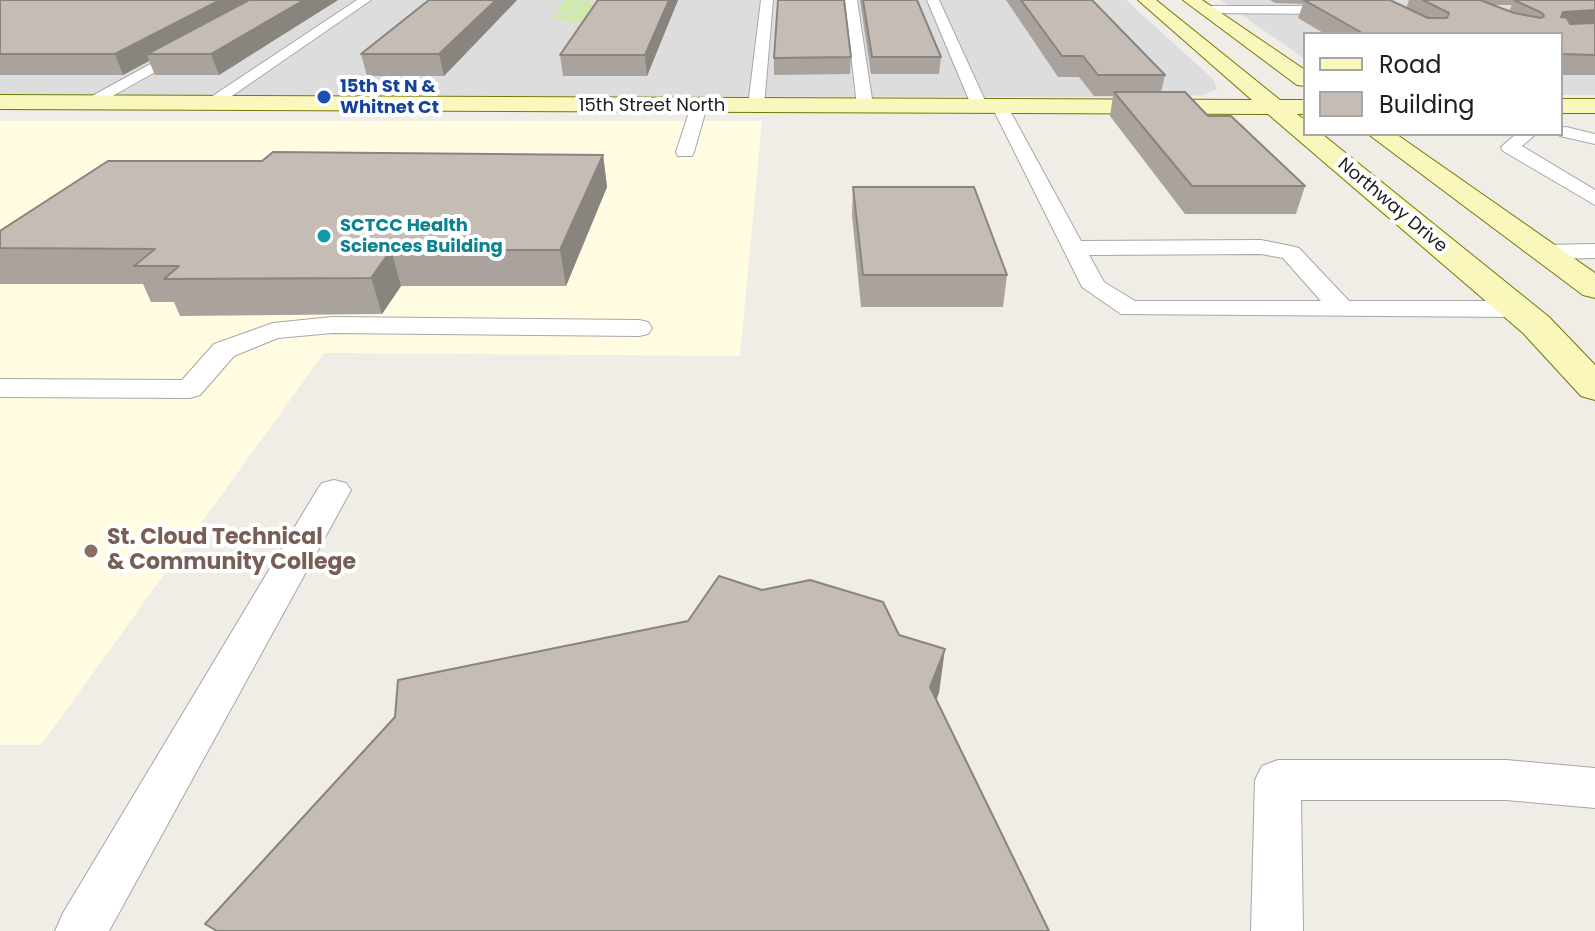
<!DOCTYPE html>
<style>
body{margin:0}
#map{position:relative;width:1595px;height:931px;overflow:hidden;background:#f0ece6;font-family:Poppins,sans-serif}
canvas{display:block}
.legend{position:absolute;left:1303px;top:32px;width:260px;height:104px;box-sizing:border-box;background:#fff;border:2px solid #a6a6a6;margin:0;padding:10px 14px;list-style:none;font-size:24px;color:#202020}
.legend li{display:flex;align-items:center;gap:16px;height:40px}
.legend b{width:40px;border:2px solid #a6a6a6}
</style>
<div id="map">
<canvas width="1595" height="931"></canvas>
<ul class="legend">
<li><b style="height:10px;background:#f9f7bc"></b>Road</li>
<li><b style="height:22px;background:#c5bcb6"></b>Building</li>
</ul>
</div>
<script>
const ctx = document.querySelector('canvas').getContext('2d');
ctx.lineJoin = 'round';
function paint(path, color) { ctx.fillStyle = color; ctx.fill(path, 'evenodd'); }
function trace(path, color, width, dash) { ctx.strokeStyle = color; ctx.lineWidth = width; ctx.lineCap = dash ? 'butt' : 'round'; ctx.setLineDash(dash || []); ctx.stroke(path); }
function drawText(font, color, halo, rows, align = 'center') {
  ctx.font = font + ' Poppins,sans-serif'; ctx.lineWidth = 8; ctx.setLineDash([]); ctx.textBaseline = 'middle'; ctx.strokeStyle = halo; ctx.fillStyle = color; for (const [text, x, y, turn = 0] of rows) {
    ctx.save(); ctx.translate(x, y); ctx.rotate((+turn || 0) * Math.PI / 180); ctx.textAlign = isNaN(turn) ? turn : align; if (halo) ctx.strokeText(text, 0, 0); ctx.fillText(text, 0, 0); ctx.restore();
  }
}
paint(new Path2D(`
 M 0,0 L 1126,0 L 1213,79 L 1217,89 L 1203,95 L 1170,97 L 0,96 Z
 M 1220,0 L 1595,0 L 1595,95 L 1561,95 L 1561,34 L 1305,34 L 1305,59 Z`), '#dedddd');
paint(new Path2D(`
 M 0,121 L 762,121 L 740,356 L 324,353 L 41,745 L 0,745 Z`), '#fffce1');
paint(new Path2D(`
 M 565,0 L 593,1 L 591,3 L 603,12 L 576,23 L 547,16 L 589,13 L 555,14 Z`), '#d0eaad');
const lane = new Path2D(`
 M 357,0 L 371,0 L 216,107 L 210,108 L 202,103 Z
 M 761,0 L 773,0 L 764,106 L 756,111 L 748,106 Z
 M 845,0 L 857,0 L 873,106 L 865,111 L 857,106 Z
 M 927,0 L 939,0 L 988,107 L 986,111 L 980,112 L 972,107 Z
 M 1205,6 L 1343,6 L 1349,10 L 1343,14 L 1201,13 L 1201,7 Z
 M 189,43 L 194,44 L 194,50 L 93,107 L 87,108 L 79,103 Z
 M 699,101 L 707,106 L 694,152 L 692,156 L 678,156 L 676,152 L 691,106 Z
 M 1000,102 L 1008,107 L 1081,241 L 1261,240 L 1291,246 L 1299,248 L 1349,301 L 1516,301 L 1525,304 L 1529,309 L 1525,314 L 1516,317 L 1121,314 L 1082,287 L 992,107 ZM 1261,254 L 1283,258 L 1321,301 L 1135,301 L 1104,282 L 1089,255 Z
 M 1566,127 L 1595,134 L 1595,144 L 1560,136 L 1561,128 Z
 M 1516,134 L 1536,134 L 1522,146 L 1595,190 L 1595,205 L 1503,151 L 1501,147 Z
 M 1595,244 L 1595,258 L 1544,259 L 1536,257 L 1533,252 L 1536,247 L 1544,245 Z
 M 332,317 L 639,320 L 648,322 L 652,328 L 648,334 L 639,336 L 332,333 L 278,338 L 234,356 L 200,395 L 190,398 L 0,397 L 0,379 L 182,380 L 214,344 L 273,323 Z
 M 334,480 L 346,483 L 351,490 L 109,931 L 55,931 L 63,913 L 317,490 L 322,483 Z
 M 1278,760 L 1506,760 L 1595,768 L 1595,808 L 1506,800 L 1301,800 L 1303,931 L 1251,931 L 1255,780 L 1262,766 Z`);
const secondary = new Path2D(`
 M 1138,0 L 1156,0 L 1280,100 L 1305,100 L 1305,114 L 1297,114 L 1305,120 L 1305,134 L 1322,134 L 1549,317 L 1595,365 L 1595,400 L 1581,396 L 1523,333 L 1268,114 L 0,109 L 0,95 L 1252,100 Z
 M 1183,0 L 1202,0 L 1305,70 L 1305,86 L 1297,85 Z
 M 1561,99 L 1595,99 L 1595,113 L 1561,113 Z
 M 1368,134 L 1396,134 L 1595,273 L 1595,298 L 1583,295 Z`);
trace(lane, '#a7a7a7', 2);
trace(secondary, '#757806', 2);
paint(lane, '#fff');
paint(secondary, '#f9f7bc');
paint(new Path2D(`
 M 0,0 L 338,0 L 219,75 L 155,75 L 149,61 L 123,75 L 0,75 Z
 M 429,0 L 517,0 L 444,76 L 367,76 L 361,54 Z
 M 678,0 L 647,76 L 563,76 L 560,55 Z
 M 860,0 L 917,0 L 941,57 L 939,74 L 871,74 Z
 M 1006,0 L 1092,0 L 1165,75 L 1161,92 L 1208,116 L 1305,186 L 1296,214 L 1185,214 L 1110,116 L 1113,96 L 1094,96 L 1079,77 L 1058,77 Z
 M 1270,0 L 1390,0 L 1406,8 L 1409,0 L 1595,0 L 1595,75 L 1561,75 L 1561,34 L 1325,34 L 1298,18 L 1303,4 L 1275,3 ZM 1492,5 L 1512,5 L 1509,11 Z
 M 851,57 L 850,74 L 774,75 L 774,58 Z
 M 603,155 L 607,187 L 566,286 L 401,286 L 382,314 L 180,316 L 174,302 L 151,302 L 143,284 L 0,284 L 0,231 L 262,161 Z
 M 853,187 L 1007,275 L 1003,307 L 861,307 L 852,215 Z`), '#a9a29d');
paint(new Path2D(`
 M 220,0 L 259,0 L 147,54 L 149,61 L 123,75 L 115,54 Z
 M 304,0 L 338,0 L 219,75 L 211,54 Z
 M 496,0 L 517,0 L 444,76 L 439,54 Z
 M 669,0 L 678,0 L 647,76 L 645,55 Z
 M 1595,10 L 1595,28 L 1555,31 L 1563,12 Z
 M 603,155 L 607,187 L 566,286 L 560,250 Z
 M 391,250 L 401,286 L 382,314 L 371,278 Z
 M 945,649 L 939,693 L 924,731 L 930,687 Z`), '#8a847f');
const building = new Path2D(`
 M 0,0 L 220,0 L 115,54 L 0,54 Z
 M 249,0 L 304,0 L 211,54 L 147,54 Z
 M 429,0 L 496,0 L 439,54 L 361,54 Z
 M 598,0 L 669,0 L 645,55 L 560,55 Z
 M 778,0 L 844,0 L 851,57 L 774,58 Z
 M 863,0 L 917,0 L 941,57 L 872,57 Z
 M 1021,0 L 1092,0 L 1165,75 L 1098,75 L 1083,56 L 1062,56 Z
 M 1304,0 L 1390,0 L 1428,18 L 1447,18 L 1449,13 L 1423,0 L 1480,0 L 1514,13 L 1541,18 L 1544,16 L 1542,13 L 1514,0 L 1595,0 L 1595,10 L 1563,12 L 1561,17 L 1567,18 L 1570,24 L 1595,23 L 1595,55 L 1561,54 L 1561,34 L 1364,34 Z
 M 1114,92 L 1185,92 L 1208,116 L 1231,116 L 1305,186 L 1192,186 Z
 M 273,152 L 603,155 L 560,250 L 391,250 L 371,278 L 164,279 L 179,266 L 134,266 L 155,249 L 0,248 L 0,231 L 108,161 L 262,161 Z
 M 853,187 L 974,187 L 1007,275 L 863,275 Z
 M 719,576 L 762,590 L 810,580 L 883,602 L 899,635 L 945,649 L 930,687 L 1049,931 L 217,931 L 205,924 L 395,717 L 398,680 L 688,621 Z`);
paint(building, '#c5bcb6');
trace(building, '#8a847f', 2);
for (const [x, y, r, color] of [
 [324,97,8,"#1a4fb4"],
 [324,236,8,"#0f9aa8"],
 [91,551,8,"#8d6e63"]
]) { const dot = new Path2D(); dot.arc(x, y, r, 0, 2 * Math.PI); ctx.fillStyle = color; ctx.fill(dot); trace(dot, '#fff', 3); }
drawText('bold 18px', '#164399', '#fff', [
 ["15th St N &",340,87],
 ["Whitnet Ct",340,108]
], 'left');
drawText('18px', '#202020', '#fff', [
 ["15th Street North",652,106],
 ["Northway Drive",1392,206,40]
]);
drawText('bold 18px', '#0d838f', '#fff', [
 ["SCTCC Health",340,226],
 ["Sciences Building",340,247]
], 'left');
drawText('bold 22px', '#785e54', '#fff', [
 ["St. Cloud Technical",107,538],
 ["& Community College",107,563]
], 'left');
</script>
